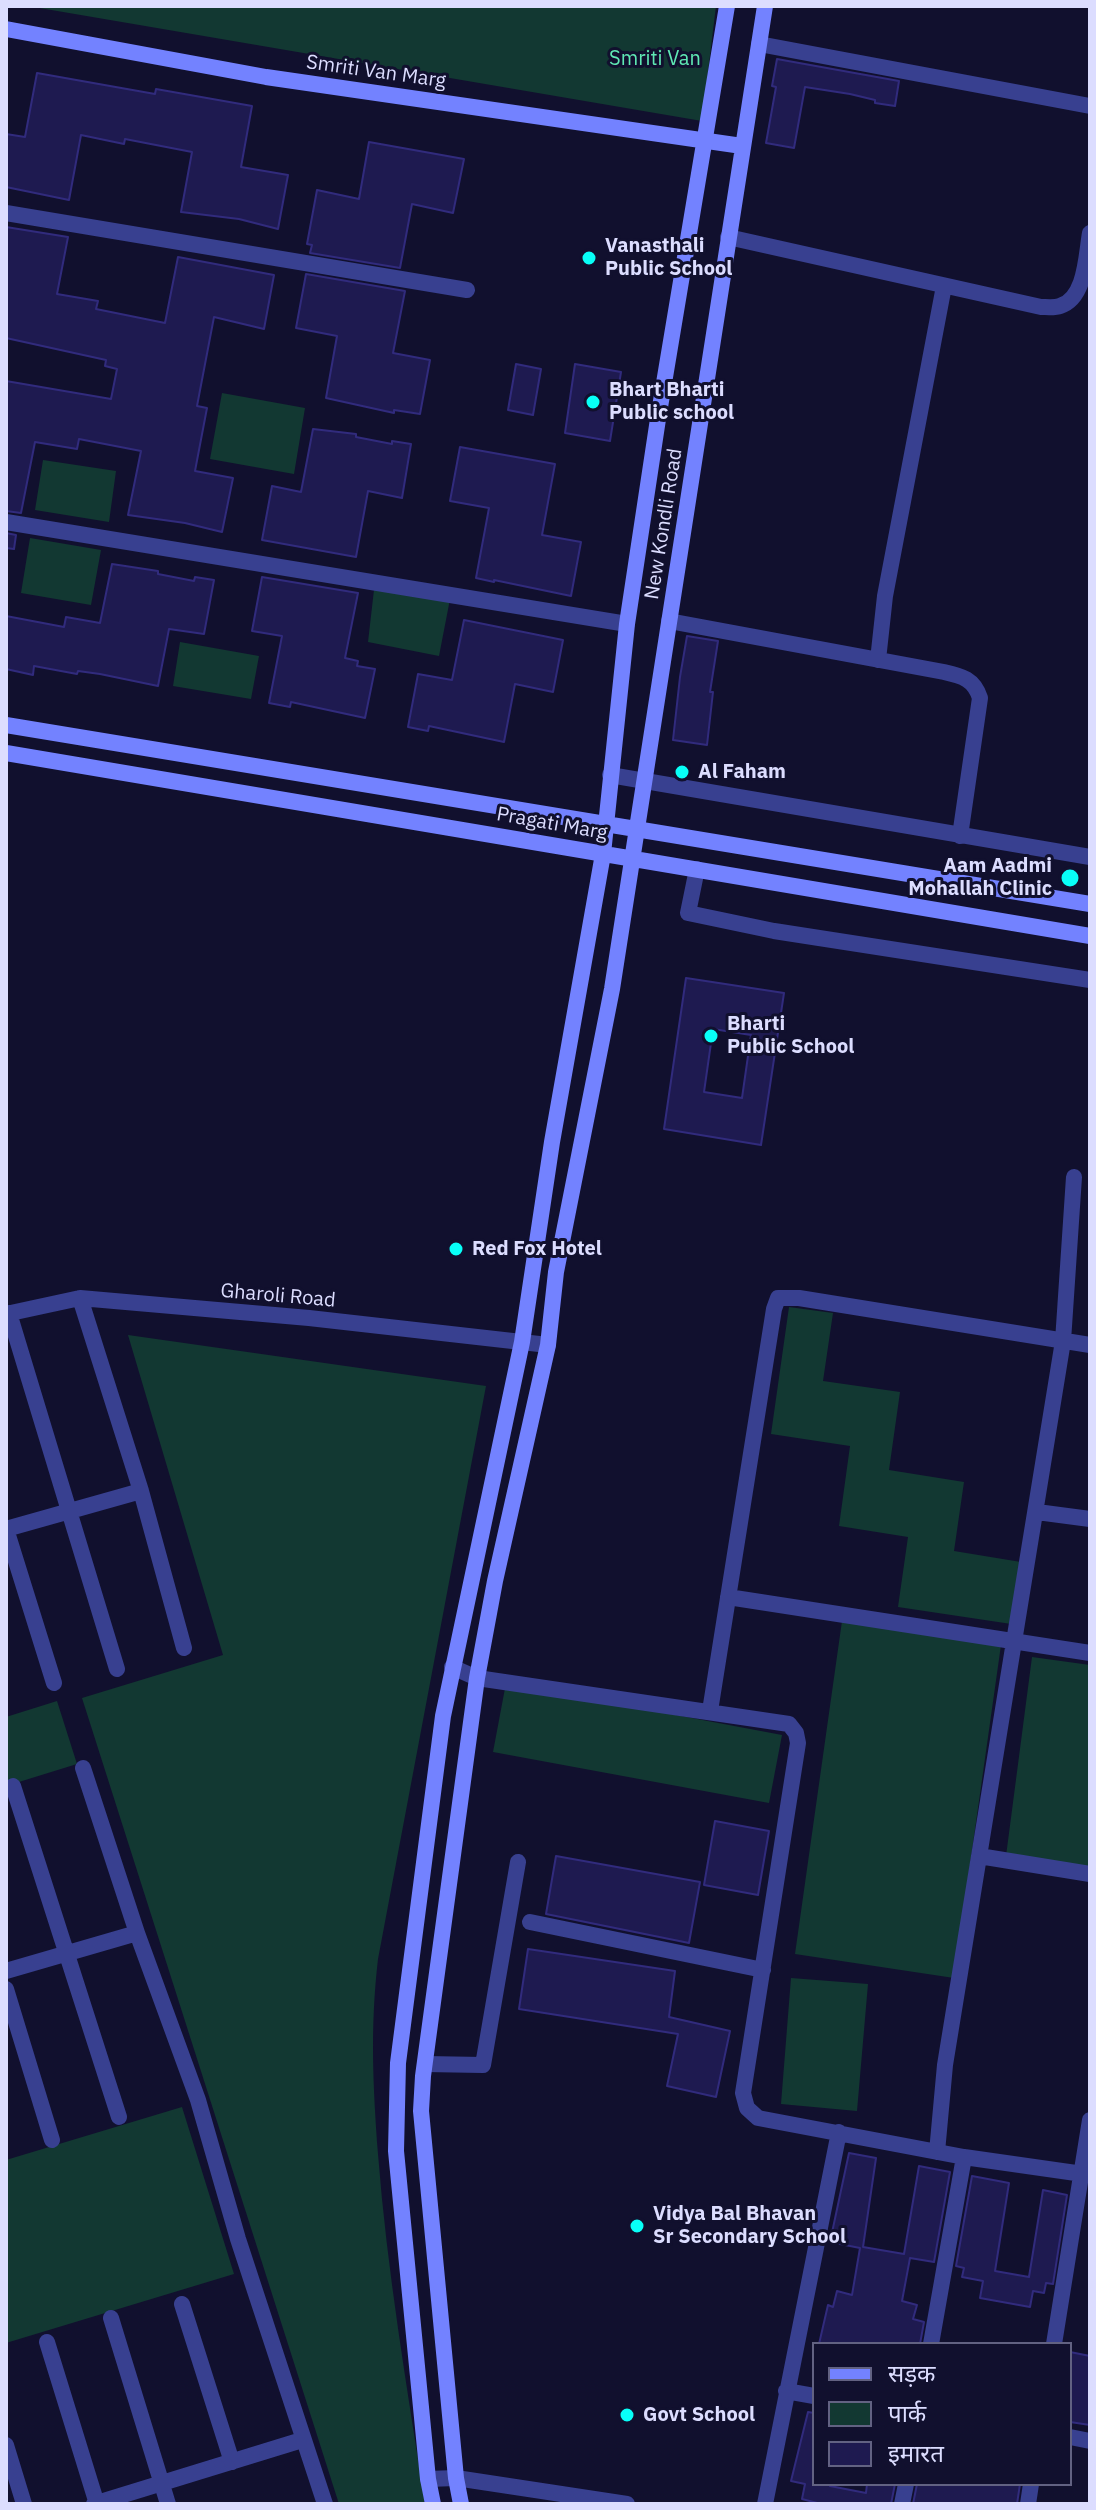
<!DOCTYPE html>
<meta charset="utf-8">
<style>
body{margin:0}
#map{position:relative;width:1096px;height:2510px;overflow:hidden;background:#11102e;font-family:"IBM Plex Sans","Noto Sans Devanagari",sans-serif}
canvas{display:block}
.frame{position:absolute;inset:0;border:8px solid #dcddff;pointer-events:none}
.legend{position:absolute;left:812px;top:2342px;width:260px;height:144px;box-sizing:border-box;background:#11102e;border:2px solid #626282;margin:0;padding:10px 14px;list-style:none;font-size:24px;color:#dcddff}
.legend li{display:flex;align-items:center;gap:16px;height:40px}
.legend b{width:40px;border:2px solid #626282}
</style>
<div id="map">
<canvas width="1096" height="2510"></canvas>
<div class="frame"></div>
<ul class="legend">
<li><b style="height:10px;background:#7382ff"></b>सड़क</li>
<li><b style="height:22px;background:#123832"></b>पार्क</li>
<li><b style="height:22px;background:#1e1a50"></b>इमारत</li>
</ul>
</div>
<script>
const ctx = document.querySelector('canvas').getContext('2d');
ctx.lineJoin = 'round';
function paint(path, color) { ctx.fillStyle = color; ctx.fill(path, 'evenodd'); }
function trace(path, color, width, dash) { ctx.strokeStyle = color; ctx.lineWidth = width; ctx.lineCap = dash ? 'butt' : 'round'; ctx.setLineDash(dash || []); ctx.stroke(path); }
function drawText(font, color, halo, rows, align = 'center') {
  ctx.font = font + ' "IBM Plex Sans",sans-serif'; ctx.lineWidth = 6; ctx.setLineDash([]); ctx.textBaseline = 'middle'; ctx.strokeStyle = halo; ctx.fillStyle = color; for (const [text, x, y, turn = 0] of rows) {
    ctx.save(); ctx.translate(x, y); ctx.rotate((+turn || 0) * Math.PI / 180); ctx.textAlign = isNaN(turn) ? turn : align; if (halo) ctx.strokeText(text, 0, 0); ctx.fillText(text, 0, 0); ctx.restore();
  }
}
paint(new Path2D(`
 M 28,6 L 716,6 L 702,121 Z
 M 222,393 L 305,408 L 294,474 L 210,459 Z
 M 43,460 L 116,471 L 109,522 L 35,510 Z
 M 30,538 L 101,550 L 91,605 L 21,593 Z
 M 375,581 L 451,594 L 439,656 L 368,642 Z
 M 180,642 L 259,656 L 251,699 L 173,686 Z
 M 789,1307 L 833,1313 L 823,1381 L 900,1392 L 889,1470 L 964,1482 L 954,1551 L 1027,1563 L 1018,1625 L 898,1607 L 908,1537 L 839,1526 L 850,1446 L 771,1434 Z
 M 128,1335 L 486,1386 L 378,1959 C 370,2028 373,2085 378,2154 C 387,2271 407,2387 425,2504 L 339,2504 L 82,1698 L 223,1655 Z
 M 842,1621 L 1001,1645 L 954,1978 L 795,1954 Z
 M 1032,1657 L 1090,1665 L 1090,1868 L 1006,1856 Z
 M 506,1683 L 782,1735 L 769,1803 L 493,1752 Z
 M 57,1701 L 77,1764 L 6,1786 L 6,1717 Z
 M 791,1978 L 868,1984 L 857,2111 L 781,2104 Z
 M 182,2107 L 234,2274 L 6,2343 L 6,2160 Z`), '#123832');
const building = new Path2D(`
 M 777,59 L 899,81 L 895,106 L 875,103 L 875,100 L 850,94 L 805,87 L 794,148 L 766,143 L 776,87 L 772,86 Z
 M 37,73 L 155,94 L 156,89 L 252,106 L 241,167 L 288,175 L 278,229 L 239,219 L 181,212 L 192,152 L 125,139 L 124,144 L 81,135 L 69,200 L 6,187 L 6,134 L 25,137 Z
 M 369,142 L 464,159 L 453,213 L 412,204 L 400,268 L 310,253 L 312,245 L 307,244 L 317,190 L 359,199 Z
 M 6,227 L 68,237 L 57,294 L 98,301 L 96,309 L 165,323 L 178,257 L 274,275 L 264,329 L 214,317 L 197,406 L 207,408 L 195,471 L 233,478 L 222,532 L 185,523 L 128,515 L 141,451 L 79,439 L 77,449 L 35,442 L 21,513 L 6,511 L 6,381 L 111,399 L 117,369 L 105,366 L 106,360 L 6,338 Z
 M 306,274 L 405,291 L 393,353 L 430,360 L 420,414 L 394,410 L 394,413 L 326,398 L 337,336 L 296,328 Z
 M 516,364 L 541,369 L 533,415 L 508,410 Z
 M 575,364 L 621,372 L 610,441 L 565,433 Z
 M 313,429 L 356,434 L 356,437 L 392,444 L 392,441 L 411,444 L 402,498 L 368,491 L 356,557 L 262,540 L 272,486 L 301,492 Z
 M 460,447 L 555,464 L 542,535 L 581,542 L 571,596 L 494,580 L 494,582 L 476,578 L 489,508 L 450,501 Z
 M 6,533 L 16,535 L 14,549 L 6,548 Z
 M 112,564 L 158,571 L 158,574 L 194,581 L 195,577 L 214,580 L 204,634 L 169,629 L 158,686 L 100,674 L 78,671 L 77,674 L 34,666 L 33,675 L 6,669 L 6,616 L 64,627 L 66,617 L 100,623 Z
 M 262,577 L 358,593 L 345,658 L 358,661 L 357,666 L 375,669 L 365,718 L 291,702 L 290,707 L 269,703 L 282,636 L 252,631 Z
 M 464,620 L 563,640 L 553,692 L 515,684 L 504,742 L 429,726 L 428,731 L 408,727 L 418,674 L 452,680 Z
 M 687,636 L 718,641 L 710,692 L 713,692 L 707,745 L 673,740 L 680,677 Z
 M 686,978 L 784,993 L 761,1145 L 664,1129 ZM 713,1029 L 751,1035 L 742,1098 L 704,1092 Z
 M 715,1821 L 769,1831 L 758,1895 L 704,1885 Z
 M 556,1856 L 700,1882 L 689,1943 L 546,1914 Z
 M 528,1949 L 675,1971 L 669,2017 L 730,2031 L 716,2097 L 667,2086 L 678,2034 L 519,2009 Z
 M 849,2153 L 876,2158 L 863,2247 L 904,2254 L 919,2166 L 950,2172 L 934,2262 L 910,2258 L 902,2301 L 917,2305 L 913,2319 L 924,2322 L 920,2344 L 819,2344 L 828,2305 L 833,2307 L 837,2291 L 852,2295 L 860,2248 L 830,2242 Z
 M 972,2176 L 1009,2183 L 995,2271 L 1029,2277 L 1043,2190 L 1067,2195 L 1053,2284 L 1046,2283 L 1044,2293 L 1033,2291 L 1030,2307 L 980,2298 L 983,2281 L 962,2277 L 964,2268 L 956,2266 Z
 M 1070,2352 L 1090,2356 L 1090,2425 L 1070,2422 Z
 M 808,2412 L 814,2413 L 814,2484 L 830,2484 L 830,2486 L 866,2493 L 867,2484 L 895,2484 L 891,2504 L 821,2504 L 802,2499 L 805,2484 L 791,2481 Z
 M 917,2484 L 1020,2484 L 1017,2504 L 913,2504 Z`);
paint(building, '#1e1a50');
trace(building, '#312b7d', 2);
trace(new Path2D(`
 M 759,44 L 1090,106
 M 6,213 L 467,290
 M 728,237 L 1041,307 C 1046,307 1055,308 1060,306 C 1086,298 1086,255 1090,233
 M 6,522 L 627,624
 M 669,621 L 944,672 C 962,676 974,679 980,698 L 960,836
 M 878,660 L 885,596 L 944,286
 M 610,775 L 1090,857
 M 697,869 L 688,913 L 774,931 L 1090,980
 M 80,1298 L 141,1491 L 184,1648
 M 9,1313 L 117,1669
 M 6,1314 L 80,1298 L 309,1318 L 548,1345
 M 1037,1512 L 1090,1519
 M 6,1529 L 54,1683
 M 6,1529 L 141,1491
 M 728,1597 L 1090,1653
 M 452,1667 L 477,1678 L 789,1724 L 796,1733 L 798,1743 L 743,2093 L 747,2108 L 758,2118 L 964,2157 L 1090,2175
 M 710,1711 L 774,1309 L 778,1298 L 799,1298 L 1090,1345
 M 83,1768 L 137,1933 L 198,2100 L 238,2239 L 325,2504
 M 13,1786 L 119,2117
 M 979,1856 L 1090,1874
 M 530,1922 L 763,1970
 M 6,1971 L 137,1933
 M 6,1989 L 52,2140
 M 425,2064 L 483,2065 L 518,1862
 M 937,2152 L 945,2065 L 1063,1341 L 1074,1177
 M 182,2304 L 232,2462
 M 111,2318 L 168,2504
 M 47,2342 L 97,2504
 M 931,2344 L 964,2157
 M 1054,2344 L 1090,2120
 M 786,2391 L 814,2396
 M 1070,2437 L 1090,2441
 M 6,2445 L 24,2504
 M 428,2479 L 456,2478 L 627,2504
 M 94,2504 L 302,2440
 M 765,2504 L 839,2132
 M 902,2504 L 906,2484
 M 1028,2504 L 1031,2484`), '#384090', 16);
trace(new Path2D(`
 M 6,29 L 266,77 L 742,146
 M 6,725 L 1090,904
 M 6,753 L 1090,936
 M 433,2504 L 428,2479 L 396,2151 L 398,2063 L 443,1716 L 522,1342 L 552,1142 L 603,854 L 627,624 L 658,419 L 727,6
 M 461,2504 L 456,2478 L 421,2111 L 423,2076 L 477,1678 L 495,1581 L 548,1345 L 556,1272 L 612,989 L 765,6`), '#7382ff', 16);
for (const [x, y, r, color] of [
 [589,258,8,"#08fff8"],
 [593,402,8,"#08fff8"],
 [682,772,8,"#08fff8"],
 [1070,878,10,"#08fff8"],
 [711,1036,8,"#08fff8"],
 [456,1249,8,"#08fff8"],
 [637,2226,8,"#08fff8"],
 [627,2415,8,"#08fff8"]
]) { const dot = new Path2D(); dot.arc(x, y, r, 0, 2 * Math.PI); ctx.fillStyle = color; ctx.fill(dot); trace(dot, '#11102e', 3); }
drawText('20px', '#5fe9b4', '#11102e', [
 ["Smriti Van",655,59]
]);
drawText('20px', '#dcddff', '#11102e', [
 ["Smriti Van Marg",376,72,8],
 ["New Kondli Road",664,524,-81],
 ["Pragati Marg",552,824,10],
 ["Gharoli Road",278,1296,5]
]);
drawText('bold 20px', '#dcddff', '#11102e', [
 ["Vanasthali",605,246],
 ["Public School",605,269],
 ["Bhart Bharti",609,390],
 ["Public school",609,413],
 ["Al Faham",698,772],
 ["Aam Aadmi",1052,866,"right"],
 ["Mohallah Clinic",1052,889,"right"],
 ["Bharti",727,1024],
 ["Public School",727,1047],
 ["Red Fox Hotel",472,1249],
 ["Vidya Bal Bhavan",653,2214],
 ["Sr Secondary School",653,2237],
 ["Govt School",643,2415]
], 'left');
</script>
